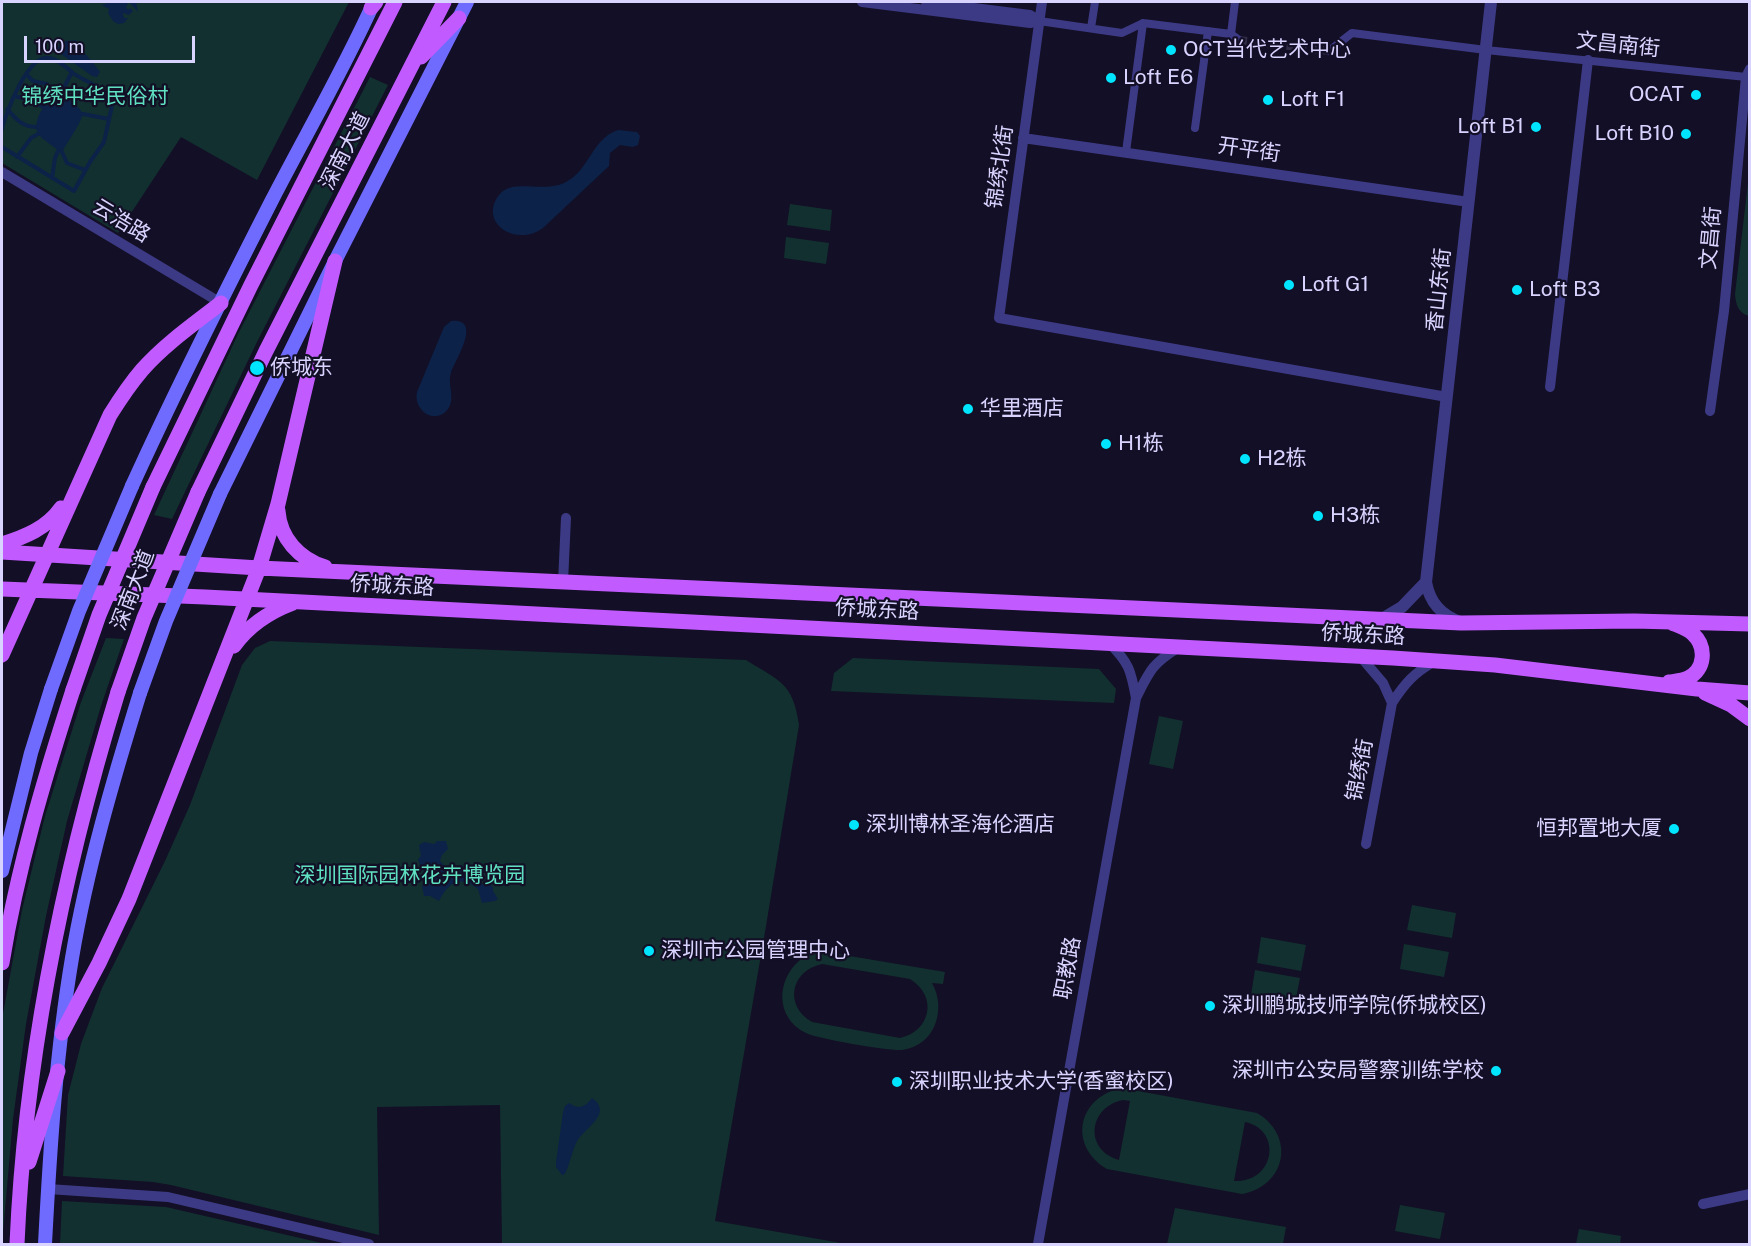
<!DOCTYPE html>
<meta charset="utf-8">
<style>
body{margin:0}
#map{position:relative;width:1751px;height:1246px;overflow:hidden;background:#130f26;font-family:"Public Sans",sans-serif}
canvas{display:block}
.frame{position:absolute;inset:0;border:3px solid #d9d4ff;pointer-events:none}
.scale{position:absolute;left:24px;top:36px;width:171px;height:27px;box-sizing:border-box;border:3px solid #d9d4ff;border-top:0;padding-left:8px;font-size:18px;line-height:21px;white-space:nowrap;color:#d9d4ff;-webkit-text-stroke:4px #130f26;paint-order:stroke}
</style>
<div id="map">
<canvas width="1751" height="1246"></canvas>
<div class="frame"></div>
<div class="scale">100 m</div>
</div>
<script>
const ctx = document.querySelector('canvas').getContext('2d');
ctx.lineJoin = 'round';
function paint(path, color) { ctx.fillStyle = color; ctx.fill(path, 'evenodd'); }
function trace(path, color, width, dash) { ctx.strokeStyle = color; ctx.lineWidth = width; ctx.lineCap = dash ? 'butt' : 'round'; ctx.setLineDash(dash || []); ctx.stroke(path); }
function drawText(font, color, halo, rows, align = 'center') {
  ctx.font = font + ' "Public Sans","Noto Sans SC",sans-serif'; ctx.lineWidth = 4.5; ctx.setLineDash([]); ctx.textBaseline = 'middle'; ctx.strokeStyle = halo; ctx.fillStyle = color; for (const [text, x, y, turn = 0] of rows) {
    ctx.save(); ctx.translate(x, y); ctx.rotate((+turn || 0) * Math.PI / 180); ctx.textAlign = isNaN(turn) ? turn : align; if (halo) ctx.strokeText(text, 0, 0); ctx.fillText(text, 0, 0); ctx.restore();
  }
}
paint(new Path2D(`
 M 2,2 L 349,2 L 257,180 L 181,137 L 118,233 L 2,163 Z
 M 370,77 L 388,85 L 256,344 L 172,519 L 154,515 L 238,334 Z
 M 1749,174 L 1749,316 C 1738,313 1736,305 1735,294 Z
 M 790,204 L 832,210 L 830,231 L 787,225 Z
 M 786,237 L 829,243 L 826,264 L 784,258 Z
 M 106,638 L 124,639 L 101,706 L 67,821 L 46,916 L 26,1024 L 13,1119 L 2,1244 L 2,1019 L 22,910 L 45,816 L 81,702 Z
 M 270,641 L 746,660 C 779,681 793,682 799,725 L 766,926 L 715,1221 L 847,1244 L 502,1244 L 500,1105 L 377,1107 L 379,1235 L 171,1185 L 153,1182 L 63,1176 L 68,1095 L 81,1044 L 102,988 L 165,861 L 190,805 L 242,665 L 255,648 Z
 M 853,658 L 1099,669 L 1116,689 L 1114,703 L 831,691 L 834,673 Z
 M 1159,716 L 1183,721 L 1173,769 L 1149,764 Z
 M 1412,905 L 1456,913 L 1452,938 L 1407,930 Z
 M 1261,937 L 1306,945 L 1301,971 L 1257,963 Z
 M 1404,944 L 1449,952 L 1444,977 L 1400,969 Z
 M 790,946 L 945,972 L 943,984 L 932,983 C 947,1009 935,1046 902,1050 C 889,1051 818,1039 806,1033 C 775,1018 776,980 800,960 L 788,958 ZM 822,964 L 910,979 C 938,996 931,1031 900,1038 L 812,1022 C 784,1006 790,971 822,964 Z
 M 1255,970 L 1300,978 L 1295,1003 L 1251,995 Z
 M 1122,1088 L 1257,1113 C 1296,1136 1286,1186 1242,1194 L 1107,1169 C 1068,1146 1077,1097 1122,1088 ZM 1123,1100 L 1130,1101 L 1119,1160 C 1084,1150 1088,1107 1123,1100 ZM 1245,1122 C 1283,1130 1275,1183 1234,1181 Z
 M 62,1201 L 166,1207 L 326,1244 L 60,1244 Z
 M 1400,1205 L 1445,1213 L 1440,1239 L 1395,1231 Z
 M 1175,1208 L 1286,1227 L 1283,1244 L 1167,1244 Z
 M 1579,1229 L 1621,1236 L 1620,1244 L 1576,1244 Z`), '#12302f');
paint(new Path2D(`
 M 110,2 L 136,2 L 138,12 L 129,2 L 126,7 L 128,10 L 130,8 L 133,11 L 129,15 L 123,13 L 124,18 L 128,18 L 124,23 L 118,24 L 113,21 L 108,13 L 109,9 L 102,5 Z
 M 76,40 C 83,53 92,60 100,72 L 97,77 L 92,76 L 58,52 L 58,47 L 66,41 Z
 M 52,95 C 65,95 77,103 83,114 C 79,127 69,139 62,152 L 58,151 C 53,145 44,141 39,135 C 30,124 45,104 52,95 Z
 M 618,130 L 637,132 L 640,136 L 638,145 L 633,147 L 620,145 L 610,153 L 609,166 L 543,228 C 515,248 478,222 499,195 C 512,178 542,193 564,183 C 590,171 591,139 618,130 Z
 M 451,321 C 484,318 454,362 451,373 C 447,385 456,398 448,409 C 435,426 413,410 417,392 L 444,327 Z
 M 437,841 L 446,841 L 448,849 L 442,855 L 440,861 L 447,868 L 462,865 L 469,876 L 472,877 L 475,873 L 480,874 L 482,877 L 481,882 L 484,886 L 491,885 L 493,887 L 493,891 L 498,899 L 495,901 L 482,903 L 478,889 C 460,874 448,883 439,901 L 430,896 L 424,896 L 422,886 L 428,875 L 425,871 L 421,869 L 418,859 L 421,856 L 419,845 L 424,842 L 434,844 Z
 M 592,1098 C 614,1113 584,1129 577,1141 C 572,1151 570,1164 565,1174 L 562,1175 L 556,1167 L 556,1162 L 563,1112 L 565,1106 L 569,1103 C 579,1110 585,1107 592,1098 Z`), '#0c2248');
trace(new Path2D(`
 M 26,74 L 33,81 L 47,84 L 52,95
 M 60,95 L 72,72
 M 14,96 L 34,101 L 43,107
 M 7,109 C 16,119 22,127 36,127
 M 83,114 L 109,119
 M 2,129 C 6,112 28,54 49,58 C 58,59 66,67 73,73 C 81,79 93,83 101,90 C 105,95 108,101 112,106 L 104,142 L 90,162 L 74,191 L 2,147
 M 62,152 L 67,163 L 85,170
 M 17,157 L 31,138 L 38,134
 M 52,178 L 55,158 L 58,151`), '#0c2248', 4);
trace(new Path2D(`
 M 1239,40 L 1329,51`), '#312d47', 8, [8, 4]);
trace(new Path2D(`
 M 1039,21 L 1122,33 L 1143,23 L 1231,34 L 1239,40
 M 1091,28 L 1095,2
 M 1231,34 L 1235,2
 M 1329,51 L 1352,33 L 1486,50 L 1746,77
 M 1195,128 L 1208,31
 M 1126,152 L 1143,23`), '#3d3a85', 8);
trace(new Path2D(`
 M 862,2 L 1030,23 L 1039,21
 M 926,2 L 1030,15 L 1039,21
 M 1042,2 L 999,318 L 1447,397
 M 1023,138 L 1469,202
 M 2,172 L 221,303
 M 1550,387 L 1588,60
 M 1710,411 L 1724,311 L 1746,77 L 1750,69
 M 563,582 L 566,518
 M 1109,643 C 1129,662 1131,671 1136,698
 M 1360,656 L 1383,683 L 1392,703
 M 1366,844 L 1392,703 C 1405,683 1414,673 1435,661
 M 48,1189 L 168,1197 L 369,1244
 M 1703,1204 L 1750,1194
 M 1038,1244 L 1136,698 C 1150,670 1152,664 1179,647`), '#3d3a85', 10);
trace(new Path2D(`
 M 1382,619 L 1402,607 L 1426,582
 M 1460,622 C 1441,615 1430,603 1426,582 L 1491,2`), '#3d3a85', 12);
trace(new Path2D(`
 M 132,486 C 176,389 224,294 272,200 C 306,134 344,69 374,2
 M 220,494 L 335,261 L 467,2
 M 2,871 L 31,753 L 51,689
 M 45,1244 C 50,1149 56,1053 72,958 C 87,869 113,780 140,693`), '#6f6bff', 14);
trace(new Path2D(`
 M 371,8 L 376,2
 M 421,57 L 459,18
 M 153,487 L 251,285 L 395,2
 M 198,492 L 266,351 L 444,2
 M 278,511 C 280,538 299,559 325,567
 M 2,544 C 25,537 47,528 61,508
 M 2,552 L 259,568 L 1461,623 L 1634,621 L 1750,624
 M 2,589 L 205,597 L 1393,658 L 1495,665 L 1697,689 L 1750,693
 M 234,646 C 249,625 269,612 293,603
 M 2,655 L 110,415 C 120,399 130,384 142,370 C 165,344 194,324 221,303
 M 1669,682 C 1675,681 1682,681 1688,678 C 1705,670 1707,647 1693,634 C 1688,629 1679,626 1672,623
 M 1705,693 L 1731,705 L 1750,719
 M 2,963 C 17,870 44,779 73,690
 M 62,1033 L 99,963 L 129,899 L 259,568 L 278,504 L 335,261
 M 29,1162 L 58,1071
 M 17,1244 C 25,1056 63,872 118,692`), '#c25bff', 15);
trace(new Path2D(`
 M 51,689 L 79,611 L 132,486
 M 140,693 L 166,621 L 220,494`), '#6f6bff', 14);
trace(new Path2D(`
 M 73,690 L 99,615 L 153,487
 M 118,692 L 144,618 L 198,492`), '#c25bff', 15);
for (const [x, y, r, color] of [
 [1171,50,6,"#00e5ff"],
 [1111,78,6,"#00e5ff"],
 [1696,95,6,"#00e5ff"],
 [1268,100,6,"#00e5ff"],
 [1536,127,6,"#00e5ff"],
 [1686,134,6,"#00e5ff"],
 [1289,285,6,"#00e5ff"],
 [1517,290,6,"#00e5ff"],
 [257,368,8,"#00e5ff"],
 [968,409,6,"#00e5ff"],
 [1106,444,6,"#00e5ff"],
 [1245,459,6,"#00e5ff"],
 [1318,516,6,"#00e5ff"],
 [854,825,6,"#00e5ff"],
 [1674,829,6,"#00e5ff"],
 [649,951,6,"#00e5ff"],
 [1210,1006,6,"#00e5ff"],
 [1496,1071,6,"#00e5ff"],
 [897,1082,6,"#00e5ff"]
]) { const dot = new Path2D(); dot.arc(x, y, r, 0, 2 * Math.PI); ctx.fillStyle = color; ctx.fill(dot); trace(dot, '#130f26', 2); }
drawText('21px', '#d9d4ff', '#130f26', [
 ["文昌南街",1618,45,6],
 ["开平街",1249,150,8],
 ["深南大道",345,151,-63],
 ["锦绣北街",1000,167,-82],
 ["云浩路",121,221,31],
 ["文昌街",1711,238,-85],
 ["香山东街",1439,290,-84],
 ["侨城东路",392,586,3],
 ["深南大道",133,590,-69],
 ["侨城东路",877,610,3],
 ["侨城东路",1363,635,3],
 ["锦绣街",1360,770,-79],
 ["职教路",1068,968,-80]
]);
drawText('21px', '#d9d4ff', '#130f26', [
 ["OCT当代艺术中心",1183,50],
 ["Loft E6",1123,78],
 ["OCAT",1684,95,"right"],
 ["Loft F1",1280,100],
 ["Loft B1",1524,127,"right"],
 ["Loft B10",1674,134,"right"],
 ["Loft G1",1301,285],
 ["Loft B3",1529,290],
 ["侨城东",270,368],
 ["华里酒店",980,409],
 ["H1栋",1118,444],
 ["H2栋",1257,459],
 ["H3栋",1330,516],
 ["深圳博林圣海伦酒店",866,825],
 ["恒邦置地大厦",1662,829,"right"],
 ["深圳市公园管理中心",661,951],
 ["深圳鹏城技师学院(侨城校区)",1222,1006],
 ["深圳市公安局警察训练学校",1484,1071,"right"],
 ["深圳职业技术大学(香蜜校区)",909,1082]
], 'left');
drawText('21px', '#5fe0c0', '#130f26', [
 ["锦绣中华民俗村",95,97],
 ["深圳国际园林花卉博览园",410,876]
]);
</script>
